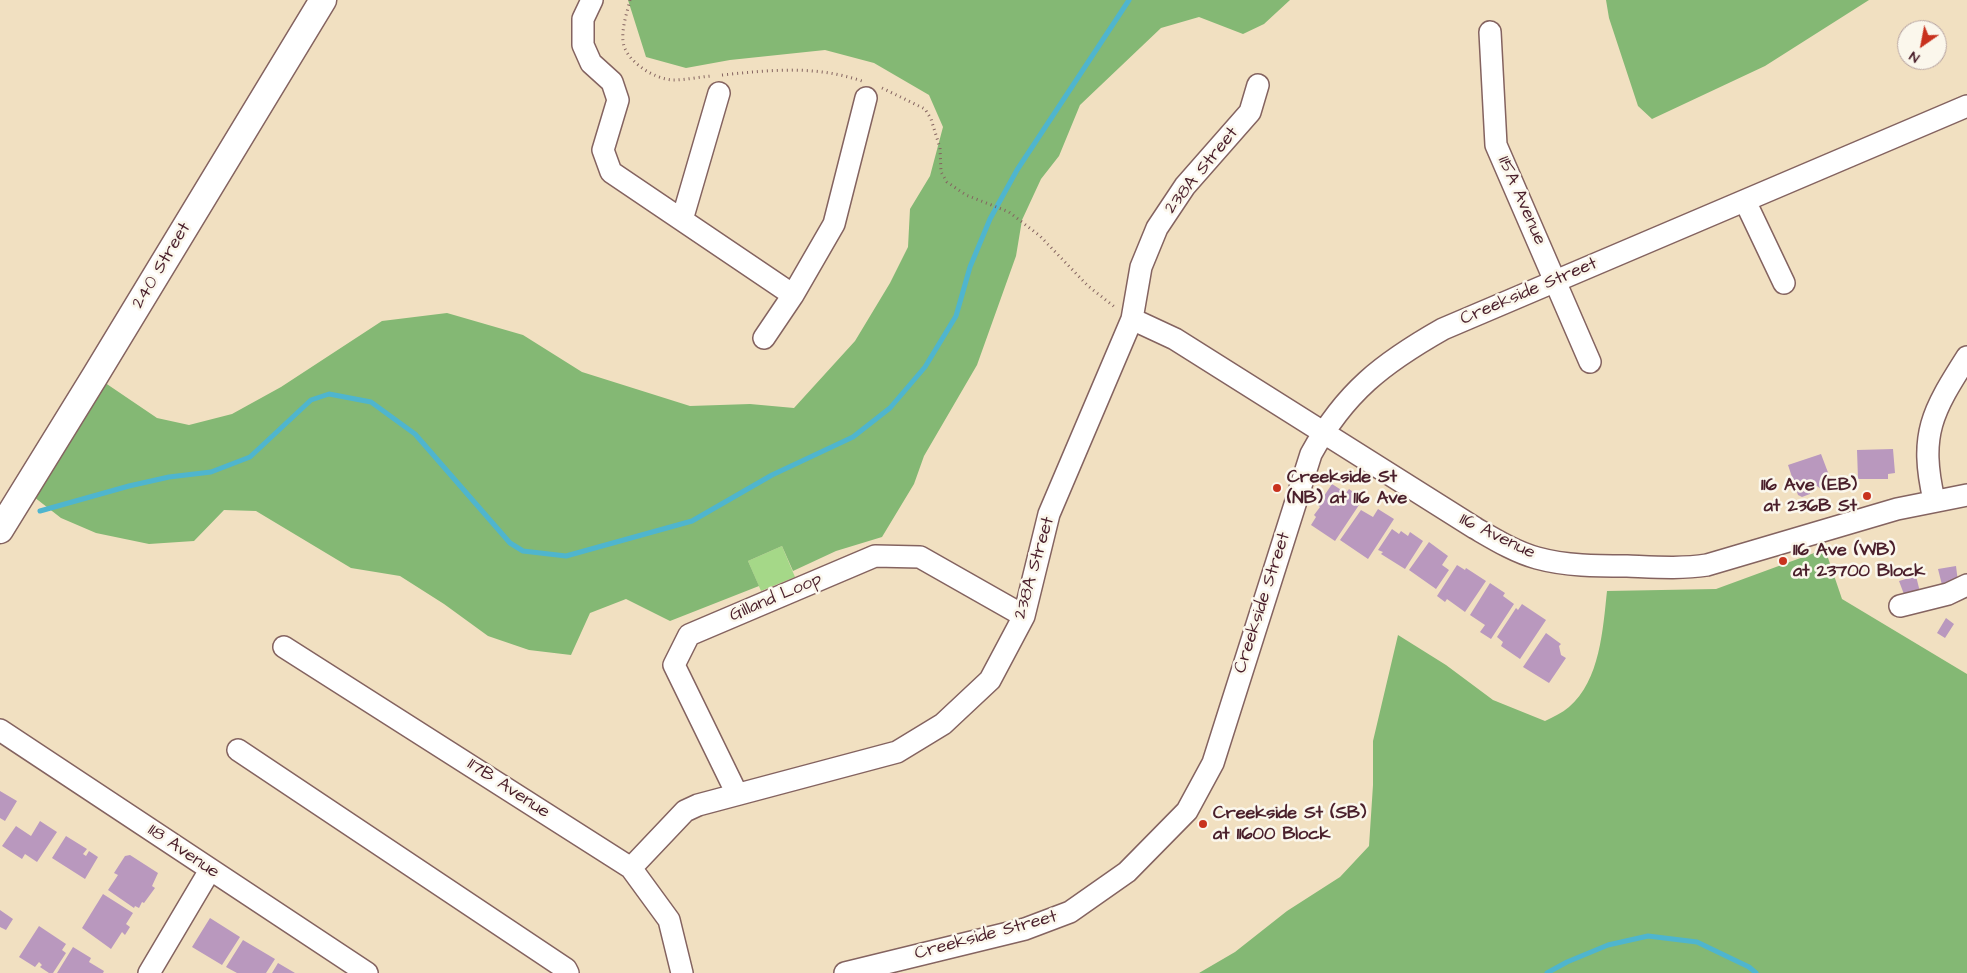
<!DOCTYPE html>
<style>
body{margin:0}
#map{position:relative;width:1967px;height:973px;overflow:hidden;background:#f1e0c1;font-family:"Architects Daughter",sans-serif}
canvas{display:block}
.north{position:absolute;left:1897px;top:20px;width:50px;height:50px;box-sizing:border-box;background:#fbf7ec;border:1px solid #b4a19f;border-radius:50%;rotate:213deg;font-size:14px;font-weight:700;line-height:20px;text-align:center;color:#4a1f2b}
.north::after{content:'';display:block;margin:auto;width:18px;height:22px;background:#c8321e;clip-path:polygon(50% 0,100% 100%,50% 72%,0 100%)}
</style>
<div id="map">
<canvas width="1967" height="973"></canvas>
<div class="north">N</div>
</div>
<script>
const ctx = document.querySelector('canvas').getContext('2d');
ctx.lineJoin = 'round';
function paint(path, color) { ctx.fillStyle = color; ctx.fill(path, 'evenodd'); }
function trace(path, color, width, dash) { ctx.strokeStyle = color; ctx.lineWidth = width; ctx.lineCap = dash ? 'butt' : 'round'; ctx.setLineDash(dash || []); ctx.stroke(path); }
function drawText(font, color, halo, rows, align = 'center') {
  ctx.font = font + ' "Architects Daughter",sans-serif'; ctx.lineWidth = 5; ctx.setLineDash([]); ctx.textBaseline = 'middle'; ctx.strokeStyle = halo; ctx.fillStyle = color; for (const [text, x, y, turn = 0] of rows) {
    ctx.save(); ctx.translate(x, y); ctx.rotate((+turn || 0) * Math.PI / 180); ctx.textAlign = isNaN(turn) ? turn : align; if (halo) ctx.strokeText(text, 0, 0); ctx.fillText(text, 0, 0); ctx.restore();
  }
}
paint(new Path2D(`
 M 782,546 L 795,577 L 761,591 L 748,561 Z`), '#a5d888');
paint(new Path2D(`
 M 628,0 L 1290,0 L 1264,24 L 1243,34 L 1199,17 L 1161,28 L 1080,105 L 1059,156 L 1041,179 L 1022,220 L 1016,256 L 977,365 L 924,456 L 914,484 L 882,537 L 836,551 L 793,571 L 782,546 L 748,561 L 759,586 L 670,621 L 626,599 L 590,613 L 571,655 L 529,650 L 488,636 L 444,604 L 400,576 L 351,568 L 256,511 L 224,510 L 194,541 L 149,544 L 96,533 L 61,518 L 25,490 L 95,376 L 157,418 L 189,425 L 232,414 L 281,387 L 382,321 L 447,313 L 523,335 L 582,372 L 690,406 L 750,404 L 794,408 L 855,341 L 890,283 L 908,247 L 910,209 L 930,176 L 943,127 L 929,95 L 874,63 L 825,50 L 730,60 L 686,68 L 646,57 Z
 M 1606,0 L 1869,0 L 1765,66 L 1652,119 L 1638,106 L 1609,18 Z
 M 1825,549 L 1842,599 L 1967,674 L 1967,973 L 1199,973 L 1235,952 L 1287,911 L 1340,877 L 1369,846 L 1373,785 L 1373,741 L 1398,635 L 1446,665 L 1493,700 L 1545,721 C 1553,717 1562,713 1569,707 C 1600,681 1603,628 1607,591 L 1716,589 Z`), '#84b874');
trace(new Path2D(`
 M 40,511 L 129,486 L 169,477 L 211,472 L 250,457 L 311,400 L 329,394 L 371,402 L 415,434 L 510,543 L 523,551 L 566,556 L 692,521 L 772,475 L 853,437 L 890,408 L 925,367 L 956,316 L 970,267 L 990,219 L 1017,170 L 1129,0
 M 1547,973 L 1567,962 L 1608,945 L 1648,936 L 1697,942 L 1749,967 L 1756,973`), '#4fb5ce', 5);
paint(new Path2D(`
 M 1893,449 L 1895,473 L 1888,474 L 1888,479 L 1858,479 L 1857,450 Z
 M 1821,454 L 1832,483 L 1830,488 L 1822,490 L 1817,486 L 1811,488 L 1810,494 L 1802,497 L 1798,495 L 1788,465 Z
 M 1332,484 L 1346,493 L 1349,489 L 1363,499 L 1335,541 L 1311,525 L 1316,517 L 1314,515 L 1320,507 L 1318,505 Z
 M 1378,509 L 1394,519 L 1368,559 L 1340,540 L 1361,510 L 1373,517 Z
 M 1392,529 L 1399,534 L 1401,531 L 1408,536 L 1410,532 L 1423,541 L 1405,569 L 1381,554 L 1383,552 L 1378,550 Z
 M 1429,542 L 1448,556 L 1442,565 L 1449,570 L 1436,589 L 1409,570 Z
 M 1457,565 L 1465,570 L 1466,568 L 1486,581 L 1465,612 L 1447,599 L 1445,602 L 1437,596 Z
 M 1956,566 L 1958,582 L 1942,585 L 1938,569 Z
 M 1916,576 L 1920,592 L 1905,597 L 1899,581 Z
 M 1490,583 L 1505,593 L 1503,596 L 1514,604 L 1491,639 L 1480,632 L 1485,625 L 1470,615 Z
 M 1522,604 L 1546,620 L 1520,659 L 1501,646 L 1503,642 L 1497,637 L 1516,608 L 1518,610 Z
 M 1946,618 L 1954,624 L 1945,638 L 1937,633 Z
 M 1546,633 L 1561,644 L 1559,646 L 1561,655 L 1566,658 L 1549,683 L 1523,667 Z
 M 0,791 L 17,801 L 5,821 L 0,818 Z
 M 40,821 L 57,832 L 37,862 L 25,854 L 22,859 L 2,846 L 16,826 L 31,836 Z
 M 66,836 L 87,849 L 83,854 L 86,856 L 89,851 L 98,857 L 85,879 L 52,858 Z
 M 130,855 L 158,873 L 152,886 L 155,888 L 144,903 L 142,902 L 139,908 L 135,906 L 134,908 L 108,890 L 118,875 L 114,873 L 125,856 Z
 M 103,894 L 133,913 L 126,924 L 130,927 L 125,935 L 122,932 L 111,949 L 82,928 Z
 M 0,910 L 13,919 L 6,930 L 0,927 Z
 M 210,918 L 240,937 L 222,965 L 192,947 Z
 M 39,926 L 66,944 L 62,950 L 66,953 L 53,973 L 49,973 L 40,967 L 42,965 L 39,962 L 35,967 L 19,957 Z
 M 243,940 L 275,959 L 266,973 L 237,973 L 226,967 Z
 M 73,947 L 91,958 L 89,962 L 104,971 L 103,973 L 57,973 Z
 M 278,963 L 295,973 L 272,973 Z`), '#b998be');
const minor = new Path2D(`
 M 592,0 L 583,19 L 583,45 L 591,63 L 612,82 L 618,100 L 603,150 L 611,172 L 682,220
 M 1490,32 L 1496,145 L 1590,362
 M 719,93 L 682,220 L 793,295
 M 1745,201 L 1784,283
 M 1132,319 L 1175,339 L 1475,528 C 1494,539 1515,552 1537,558 C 1566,566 1597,566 1627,566 C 1654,567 1681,569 1707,565 L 1897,509 L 1967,495
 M 764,338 L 793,295 L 834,224 L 866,98
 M 1934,500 C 1919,434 1932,412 1967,357
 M 1900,606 L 1948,594 L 1967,585
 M 284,647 L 631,868 L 669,920 L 682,973
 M 0,730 L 367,973
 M 238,750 L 566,969 L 568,973
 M 737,794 L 674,665 L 689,635 L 875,556 L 920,557 L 1024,616
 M 631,868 L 685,811 L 698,805 L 897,752 L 943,724 L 990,680 L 1024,616 L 1049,514 L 1132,319 L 1141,267 L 1157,228 L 1185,186 L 1250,112 L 1258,85
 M 149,973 L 210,870
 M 845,973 L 1025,929 L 1070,912 L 1127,872 L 1187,811 L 1213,763 L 1311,454 C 1345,392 1383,363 1443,329 L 1967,106`);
const major = new Path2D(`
 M 0,530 L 95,376 L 323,0`);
trace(minor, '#846360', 24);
trace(major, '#846360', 29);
trace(new Path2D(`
 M 630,0 C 627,13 620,32 624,46 C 630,64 655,79 673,80 C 685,80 699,77 711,76
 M 722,75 C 771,70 814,65 862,81
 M 882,88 L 925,109 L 931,119 L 940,148 L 941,172 L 947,182 L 966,195 L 1009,212 L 1040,236 L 1088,286 L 1116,308`), '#846360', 3, [1, 4]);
trace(minor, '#fff', 21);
trace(major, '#fff', 26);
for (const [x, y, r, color] of [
 [1277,488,5,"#c8321e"],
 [1867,496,5,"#c8321e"],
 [1783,561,5,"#c8321e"],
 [1203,824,5,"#c8321e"]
]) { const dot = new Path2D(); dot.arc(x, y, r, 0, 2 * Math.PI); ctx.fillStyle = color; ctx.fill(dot); trace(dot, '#fbf7ec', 2); }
drawText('18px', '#4a1f2b', '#fbf7ec', [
 ["238A Street",1202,171,-51],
 ["115A Avenue",1521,201,66],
 ["240 Street",162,266,-59],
 ["Creekside Street",1529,292,-23],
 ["116 Avenue",1497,537,26],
 ["238A Street",1035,568,-74],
 ["Gilland Loop",776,598,-23],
 ["Creekside Street",1263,603,-72],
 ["117B Avenue",508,789,33],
 ["118 Avenue",183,852,34],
 ["Creekside Street",986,936,-15]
]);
drawText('bold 18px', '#4a1f2b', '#fbf7ec', [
 ["Creekside St",1287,478],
 ["(NB) at 116 Ave",1287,499],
 ["116 Ave (EB)",1857,486,"right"],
 ["at 236B St",1857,507,"right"],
 ["116 Ave (WB)",1793,551],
 ["at 23700 Block",1793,572],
 ["Creekside St (SB)",1213,814],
 ["at 11600 Block",1213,835]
], 'left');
</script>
